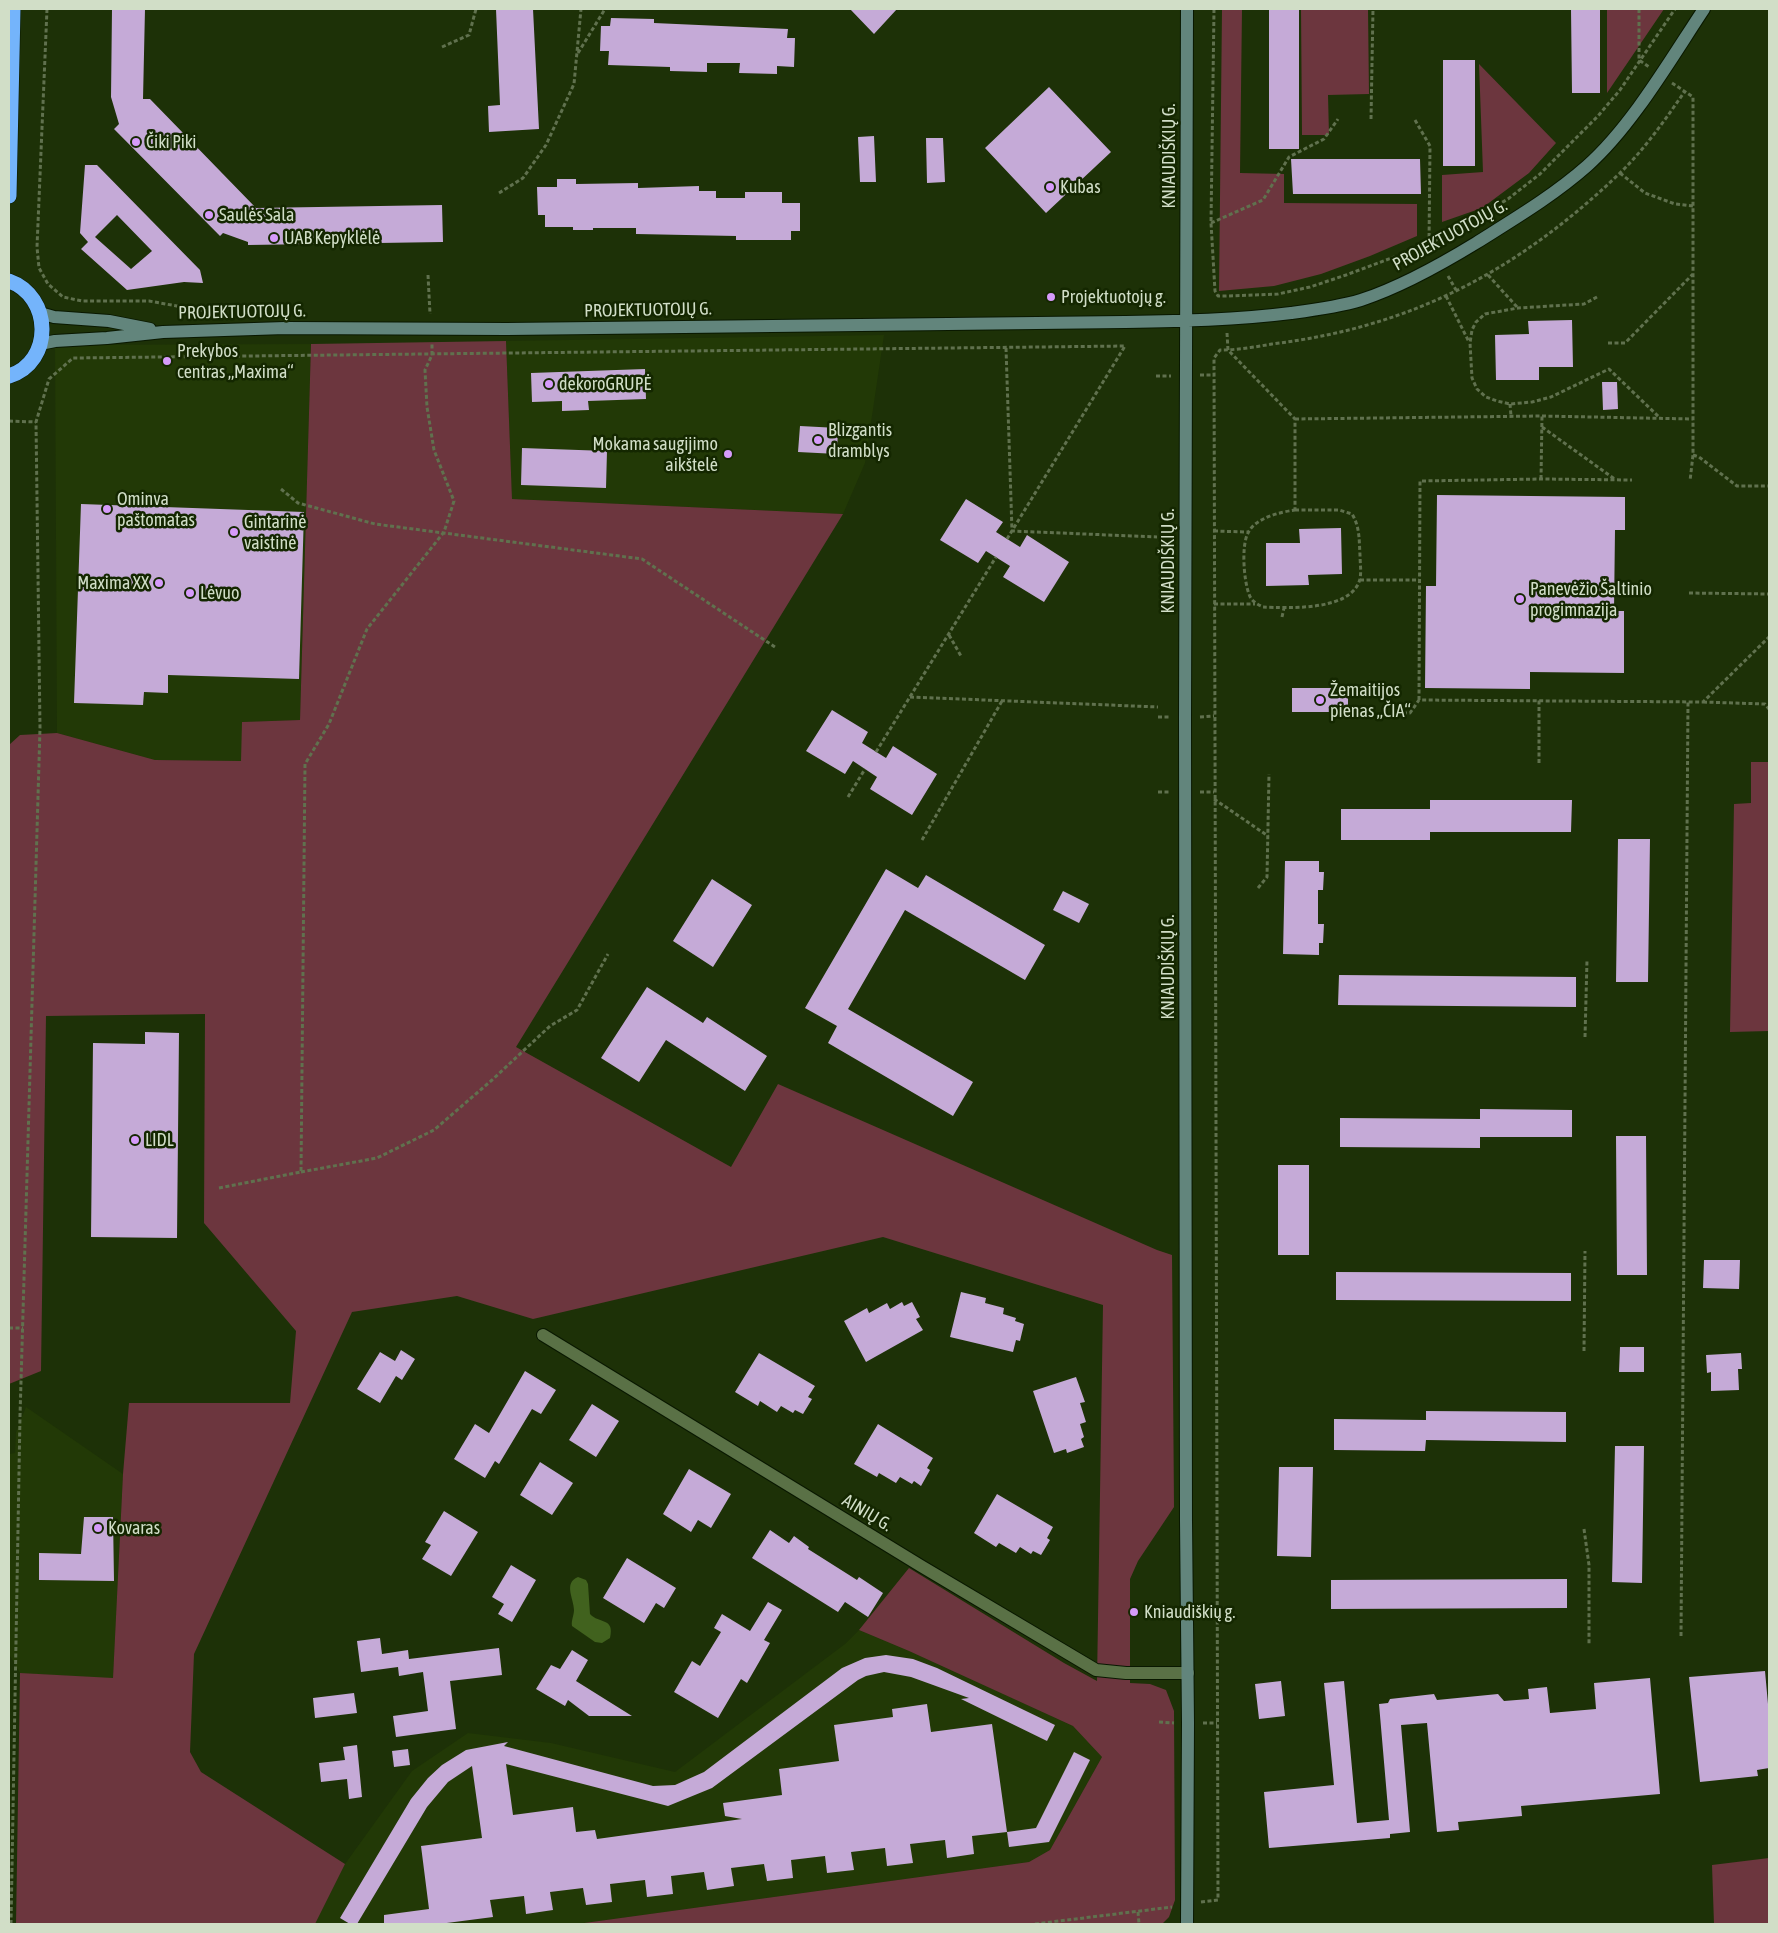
<!DOCTYPE html>
<meta charset="utf-8">
<style>
body{margin:0}
#map{position:relative;width:1778px;height:1933px;overflow:hidden;background:#1d3107;font-family:"Asap Condensed",sans-serif}
canvas{display:block}
.frame{position:absolute;inset:0;border:10px solid #d1dec7;pointer-events:none}
</style>
<div id="map">
<canvas width="1778" height="1933"></canvas>
<div class="frame"></div>
</div>
<script>
const ctx = document.querySelector('canvas').getContext('2d');
ctx.lineJoin = 'round';
function paint(path, color) { ctx.fillStyle = color; ctx.fill(path, 'evenodd'); }
function trace(path, color, width, dash) { ctx.strokeStyle = color; ctx.lineWidth = width; ctx.lineCap = dash ? 'butt' : 'round'; ctx.setLineDash(dash || []); ctx.stroke(path); }
function drawText(font, color, halo, rows, align = 'center') {
  ctx.font = font + ' "Asap Condensed",sans-serif'; ctx.lineWidth = 5; ctx.setLineDash([]); ctx.textBaseline = 'middle'; ctx.strokeStyle = halo; ctx.fillStyle = color; for (const [text, x, y, turn = 0] of rows) {
    ctx.save(); ctx.translate(x, y); ctx.rotate((+turn || 0) * Math.PI / 180); ctx.textAlign = isNaN(turn) ? turn : align; if (halo) ctx.strokeText(text, 0, 0); ctx.fillText(text, 0, 0); ctx.restore();
  }
}
paint(new Path2D(`
 M 884,335 L 865,463 L 843,514 L 512,499 L 506,341 Z
 M 311,344 L 300,720 L 242,722 L 242,761 L 155,760 L 57,733 L 55,345 Z
 M 26,1407 L 123,1474 L 113,1679 L 20,1673 L 9,1654 L 9,1454 L 15,1453 L 16,1432 Z
 M 859,1630 L 909,1651 L 1073,1726 L 1102,1757 L 1050,1850 L 1029,1862 L 577,1924 L 315,1924 L 345,1864 L 412,1771 L 468,1733 L 551,1743 L 675,1772 L 845,1644 Z`), '#223906');
paint(new Path2D(`
 M 1222,9 L 1242,9 L 1240,173 L 1284,174 L 1284,203 L 1417,204 L 1417,236 L 1370,256 L 1321,274 L 1274,286 L 1219,291 Z
 M 1301,9 L 1368,9 L 1369,94 L 1328,95 L 1329,135 L 1302,135 Z
 M 1607,9 L 1664,9 L 1607,93 Z
 M 1479,64 L 1556,143 L 1529,173 L 1482,208 L 1442,222 L 1442,175 L 1483,172 Z
 M 506,341 L 512,499 L 843,514 L 516,1047 L 731,1167 L 778,1084 L 1157,1250 L 1172,1255 L 1174,1507 L 1138,1561 L 1130,1579 L 1130,1683 L 1150,1684 L 1166,1690 L 1174,1711 L 1175,1900 L 1169,1917 L 1162,1924 L 577,1924 L 1029,1862 L 1050,1850 L 1102,1757 L 1073,1726 L 909,1651 L 859,1630 L 909,1568 L 1064,1663 L 1097,1681 L 1103,1305 L 883,1237 L 533,1319 L 457,1296 L 352,1312 L 194,1654 L 190,1752 L 201,1772 L 345,1864 L 315,1924 L 16,1924 L 20,1673 L 113,1678 L 123,1474 L 129,1403 L 290,1403 L 296,1331 L 204,1223 L 205,1014 L 46,1016 L 41,1371 L 9,1384 L 9,745 L 20,735 L 57,733 L 155,760 L 241,761 L 242,722 L 300,720 L 311,344 Z
 M 1751,762 L 1769,762 L 1769,1031 L 1730,1032 L 1734,804 L 1751,803 Z
 M 1769,1858 L 1769,1924 L 1714,1924 L 1712,1865 Z`), '#6c363e');
paint(new Path2D(`
 M 578,1577 L 586,1580 L 588,1584 L 590,1614 C 599,1624 615,1617 610,1638 L 602,1643 L 595,1642 L 572,1626 C 571,1621 574,1615 574,1610 C 574,1599 563,1583 578,1577 Z`), '#41621e');
paint(new Path2D(`
 M 112,9 L 145,9 L 143,99 L 150,99 L 256,208 L 442,205 L 443,242 L 248,245 L 248,242 L 223,233 L 220,236 L 114,129 L 119,124 L 111,97 Z
 M 496,9 L 533,9 L 539,129 L 489,132 L 488,106 L 500,105 Z
 M 850,9 L 897,9 L 874,34 Z
 M 1269,9 L 1299,9 L 1299,149 L 1269,149 Z
 M 1571,9 L 1600,9 L 1600,93 L 1572,93 Z
 M 611,18 L 654,19 L 654,23 L 788,29 L 787,38 L 795,38 L 794,67 L 777,66 L 777,74 L 739,73 L 740,63 L 707,63 L 707,72 L 670,71 L 670,67 L 608,65 L 609,51 L 600,51 L 601,26 L 610,26 Z
 M 1443,60 L 1475,60 L 1475,166 L 1443,166 Z
 M 1049,87 L 1111,152 L 1046,213 L 985,148 Z
 M 874,136 L 876,182 L 860,182 L 858,137 Z
 M 926,138 L 943,138 L 945,182 L 927,183 Z
 M 1291,159 L 1420,159 L 1421,194 L 1293,194 Z
 M 85,165 L 97,165 L 200,270 L 203,283 L 184,282 L 127,290 L 81,249 L 88,242 L 80,233 ZM 117,215 L 152,251 L 131,269 L 95,237 Z
 M 557,179 L 576,179 L 576,184 L 638,183 L 638,188 L 699,186 L 699,191 L 716,191 L 716,198 L 745,198 L 745,192 L 782,192 L 782,203 L 800,203 L 800,231 L 791,231 L 791,240 L 736,240 L 736,236 L 636,234 L 636,228 L 593,228 L 593,230 L 573,230 L 573,227 L 545,227 L 545,215 L 538,215 L 537,187 L 557,187 Z
 M 1572,320 L 1573,367 L 1539,367 L 1539,380 L 1496,380 L 1495,335 L 1529,334 L 1528,321 Z
 M 645,369 L 646,399 L 588,401 L 589,410 L 562,411 L 562,401 L 532,402 L 531,373 Z
 M 1602,382 L 1617,382 L 1618,409 L 1603,410 Z
 M 800,426 L 838,428 L 837,454 L 798,452 Z
 M 522,448 L 607,451 L 606,488 L 521,485 Z
 M 1437,495 L 1625,497 L 1625,530 L 1615,530 L 1614,611 L 1624,611 L 1624,673 L 1530,672 L 1530,689 L 1425,688 L 1426,586 L 1436,586 Z
 M 966,499 L 1003,522 L 996,532 L 1020,547 L 1027,535 L 1069,562 L 1044,602 L 1003,577 L 1010,566 L 986,551 L 978,563 L 940,540 Z
 M 81,504 L 304,512 L 299,679 L 168,675 L 168,693 L 144,692 L 143,705 L 74,703 Z
 M 1341,528 L 1342,574 L 1308,575 L 1309,585 L 1266,586 L 1266,543 L 1300,543 L 1299,529 Z
 M 1292,688 L 1348,688 L 1348,712 L 1292,712 Z
 M 832,710 L 868,732 L 862,743 L 886,758 L 893,746 L 937,774 L 912,815 L 870,789 L 877,777 L 853,761 L 845,774 L 806,751 Z
 M 1430,800 L 1572,800 L 1571,832 L 1430,832 L 1430,840 L 1341,840 L 1341,809 L 1430,809 Z
 M 1618,839 L 1650,839 L 1648,982 L 1616,982 Z
 M 1285,861 L 1319,861 L 1319,872 L 1324,872 L 1323,890 L 1318,890 L 1318,924 L 1324,924 L 1323,943 L 1319,943 L 1319,955 L 1283,954 Z
 M 886,869 L 918,888 L 926,875 L 1045,945 L 1025,980 L 905,910 L 848,1009 L 973,1082 L 953,1116 L 828,1043 L 837,1026 L 805,1008 Z
 M 712,879 L 752,905 L 713,967 L 673,941 Z
 M 1063,891 L 1089,904 L 1079,923 L 1053,910 Z
 M 1339,975 L 1576,977 L 1576,1007 L 1338,1005 Z
 M 647,987 L 703,1023 L 707,1017 L 767,1056 L 745,1091 L 666,1040 L 639,1082 L 601,1058 Z
 M 145,1032 L 179,1033 L 177,1238 L 91,1237 L 93,1043 L 145,1044 Z
 M 1480,1109 L 1572,1110 L 1572,1137 L 1480,1137 L 1480,1148 L 1340,1147 L 1340,1118 L 1480,1119 Z
 M 1616,1136 L 1646,1136 L 1647,1275 L 1617,1275 Z
 M 1278,1165 L 1309,1165 L 1309,1255 L 1278,1255 Z
 M 1704,1260 L 1740,1260 L 1739,1289 L 1703,1288 Z
 M 1336,1272 L 1571,1273 L 1571,1301 L 1336,1300 Z
 M 961,1292 L 986,1298 L 985,1303 L 1004,1308 L 1003,1314 L 1016,1318 L 1015,1321 L 1024,1324 L 1020,1341 L 1016,1340 L 1013,1352 L 950,1337 Z
 M 902,1302 L 904,1306 L 912,1302 L 920,1317 L 916,1319 L 923,1330 L 866,1362 L 844,1321 L 867,1308 L 869,1313 L 887,1303 L 890,1309 Z
 M 1620,1347 L 1644,1347 L 1644,1372 L 1619,1372 Z
 M 401,1350 L 415,1359 L 402,1380 L 396,1376 L 380,1403 L 357,1389 L 380,1352 L 395,1361 Z
 M 759,1353 L 815,1386 L 808,1397 L 812,1399 L 803,1414 L 795,1410 L 793,1413 L 781,1406 L 777,1412 L 760,1401 L 758,1406 L 735,1392 Z
 M 1741,1353 L 1742,1369 L 1738,1369 L 1739,1390 L 1711,1391 L 1711,1372 L 1707,1373 L 1706,1355 Z
 M 525,1371 L 556,1390 L 541,1414 L 532,1409 L 499,1464 L 495,1461 L 485,1478 L 454,1459 L 475,1424 L 489,1433 Z
 M 1076,1377 L 1085,1402 L 1080,1403 L 1086,1422 L 1080,1424 L 1084,1437 L 1081,1439 L 1084,1447 L 1067,1453 L 1066,1449 L 1054,1453 L 1033,1391 Z
 M 592,1404 L 619,1421 L 596,1457 L 569,1440 Z
 M 1426,1411 L 1566,1412 L 1566,1442 L 1426,1440 L 1425,1451 L 1334,1450 L 1334,1419 L 1426,1420 Z
 M 878,1424 L 933,1458 L 927,1468 L 930,1470 L 921,1486 L 914,1481 L 912,1484 L 900,1477 L 896,1483 L 879,1473 L 877,1477 L 854,1464 Z
 M 1615,1446 L 1644,1446 L 1642,1583 L 1612,1582 Z
 M 540,1462 L 573,1483 L 552,1515 L 520,1495 Z
 M 1279,1467 L 1313,1467 L 1311,1557 L 1277,1556 Z
 M 689,1469 L 731,1494 L 711,1528 L 698,1520 L 691,1532 L 663,1514 Z
 M 997,1494 L 1053,1527 L 1047,1538 L 1050,1540 L 1041,1555 L 1033,1551 L 1031,1554 L 1020,1547 L 1016,1553 L 999,1543 L 996,1547 L 974,1533 Z
 M 444,1511 L 478,1532 L 451,1576 L 422,1559 L 431,1545 L 425,1542 Z
 M 84,1517 L 113,1517 L 114,1581 L 39,1580 L 39,1553 L 81,1554 Z
 M 770,1530 L 789,1543 L 794,1536 L 809,1547 L 808,1549 L 857,1580 L 859,1577 L 883,1593 L 868,1617 L 845,1602 L 838,1612 L 752,1558 Z
 M 627,1558 L 676,1588 L 664,1608 L 656,1603 L 644,1623 L 603,1598 Z
 M 511,1565 L 536,1580 L 512,1622 L 498,1614 L 504,1604 L 492,1597 Z
 M 1567,1579 L 1567,1608 L 1331,1609 L 1331,1580 Z
 M 768,1602 L 782,1610 L 764,1640 L 770,1643 L 747,1683 L 741,1679 L 718,1718 L 674,1692 L 692,1661 L 700,1666 L 721,1632 L 714,1628 L 722,1614 L 750,1631 Z
 M 380,1638 L 382,1654 L 408,1650 L 409,1659 L 499,1648 L 502,1675 L 450,1681 L 456,1729 L 396,1737 L 393,1716 L 428,1711 L 423,1672 L 399,1676 L 398,1667 L 361,1672 L 357,1641 Z
 M 572,1650 L 588,1660 L 576,1681 L 632,1716 L 589,1716 L 568,1700 L 565,1706 L 536,1689 L 551,1665 L 560,1669 Z
 M 886,1655 L 913,1659 L 937,1668 L 1055,1725 L 1047,1741 L 961,1699 L 969,1698 L 911,1677 L 884,1672 L 866,1676 L 858,1680 L 712,1788 L 668,1806 L 506,1764 L 513,1815 L 573,1807 L 576,1832 L 595,1830 L 597,1839 L 742,1819 L 725,1816 L 723,1803 L 782,1795 L 779,1769 L 839,1761 L 834,1725 L 893,1717 L 892,1709 L 927,1704 L 931,1732 L 992,1724 L 1007,1832 L 972,1836 L 974,1854 L 947,1858 L 945,1840 L 910,1844 L 913,1863 L 887,1866 L 885,1848 L 851,1852 L 854,1870 L 827,1873 L 825,1856 L 791,1860 L 793,1878 L 767,1881 L 764,1864 L 731,1868 L 734,1886 L 707,1890 L 704,1872 L 671,1876 L 673,1894 L 647,1897 L 645,1880 L 610,1884 L 612,1902 L 586,1905 L 583,1888 L 550,1892 L 553,1910 L 526,1914 L 524,1896 L 490,1900 L 493,1917 L 439,1924 L 384,1924 L 384,1915 L 429,1909 L 421,1846 L 482,1838 L 472,1766 L 448,1782 L 427,1807 L 357,1924 L 350,1924 L 340,1918 L 411,1799 L 428,1778 L 442,1765 L 466,1750 L 508,1742 L 504,1746 L 653,1786 L 675,1785 L 704,1772 L 842,1668 L 865,1658 Z
 M 1765,1671 L 1769,1715 L 1769,1768 L 1757,1770 L 1758,1776 L 1700,1782 L 1689,1677 Z
 M 1650,1678 L 1660,1794 L 1521,1806 L 1522,1816 L 1458,1822 L 1459,1830 L 1437,1832 L 1427,1723 L 1401,1725 L 1410,1832 L 1390,1834 L 1390,1838 L 1269,1848 L 1264,1792 L 1334,1785 L 1324,1683 L 1344,1681 L 1357,1823 L 1389,1820 L 1379,1704 L 1388,1703 L 1390,1699 L 1434,1694 L 1437,1700 L 1498,1694 L 1504,1701 L 1529,1699 L 1528,1689 L 1547,1687 L 1550,1713 L 1596,1709 L 1594,1683 Z
 M 1281,1681 L 1285,1716 L 1259,1719 L 1255,1684 Z
 M 354,1693 L 357,1713 L 315,1718 L 313,1698 Z
 M 357,1745 L 362,1797 L 349,1799 L 347,1779 L 321,1782 L 319,1763 L 345,1760 L 343,1747 Z
 M 408,1749 L 410,1765 L 394,1767 L 392,1751 Z
 M 1074,1752 L 1090,1760 L 1049,1842 L 1009,1847 L 1007,1832 L 1036,1828 Z`), '#c5aad7');
const street = new Path2D(`
 M 543,1335 L 921,1566 L 1096,1670 L 1126,1673 L 1188,1673`);
const secondary = new Path2D(`
 M 40,313 L 54,317 L 109,321 L 150,329
 M 40,344 L 55,341 L 107,338 L 163,332 L 285,328 L 507,329 L 1125,322 C 1180,321 1236,320 1291,313 C 1314,310 1338,307 1361,300 C 1401,287 1440,265 1476,243 C 1514,219 1553,196 1587,166 C 1632,126 1670,60 1704,9
 M 1187,1924 L 1188,1723 L 1186,1521 L 1185,717 L 1187,9`);
const highway = new Path2D(`
 M 9,196 L 13,9
 M 9,281 C 52,296 54,362 9,376`);
trace(street, '#091800', 14);
trace(secondary, '#091800', 14);
trace(highway, '#091800', 16);
trace(new Path2D(`
 M 47,9 L 37,247 L 39,268 L 48,284 L 63,297 L 82,301 L 149,301 L 205,311
 M 1214,9 L 1211,223 L 1215,291 L 1218,296 L 1226,296 L 1278,294 L 1310,287 L 1346,275 L 1429,244 L 1508,199 L 1540,174 L 1598,116 L 1620,90 L 1675,9
 M 1639,9 L 1639,60 L 1649,67
 M 442,47 L 469,35 L 476,9
 M 578,53 L 605,9
 M 1672,83 L 1693,97 L 1693,455 L 1690,481
 M 1371,119 L 1373,9
 M 1415,120 L 1430,146 L 1429,244 L 1434,251
 M 1620,173 L 1645,193 L 1675,204 L 1693,206
 M 499,193 L 523,178 L 546,145 L 574,84 L 581,9
 M 1211,223 L 1263,200 L 1289,157 L 1324,139 L 1338,119
 M 428,275 L 430,314
 M 1488,275 L 1517,307
 M 1448,276 L 1456,290
 M 1446,296 L 1469,342
 M 1597,297 L 1584,304 L 1518,308 L 1485,314 L 1476,322 L 1472,330 L 1470,343 L 1472,378 L 1477,389 L 1486,397 L 1497,401 L 1510,404 L 1532,402 L 1551,397 L 1609,369 L 1660,418
 M 1227,333 L 1228,350 L 1295,419 L 1295,510
 M 1608,343 L 1625,343 L 1693,274
 M 1006,348 L 1012,531 L 1157,537
 M 1200,375 L 1214,375
 M 1156,376 L 1171,376
 M 1510,404 L 1511,416
 M 1295,419 L 1542,416 L 1693,419
 M 9,421 L 36,422
 M 1542,427 L 1616,480
 M 1693,455 L 1699,457 L 1737,486 L 1769,486
 M 1541,479 L 1542,416
 M 281,489 L 298,503 L 375,524 L 642,559 L 775,647
 M 1295,510 L 1339,510 L 1352,514 C 1360,527 1359,540 1360,555 C 1360,563 1362,575 1359,582 C 1348,611 1288,608 1263,607 C 1257,604 1251,601 1249,594 C 1244,581 1241,546 1248,533 C 1255,518 1280,512 1295,510 Z
 M 1214,531 L 1248,532
 M 1007,539 L 1125,346
 M 1360,580 L 1419,580
 M 1689,593 L 1769,594
 M 1214,604 L 1255,604
 M 1282,617 L 1284,608
 M 949,635 L 961,656
 M 910,697 L 1158,707
 M 1419,700 L 1420,481 L 1541,479 L 1632,480
 M 1703,702 L 1765,704 L 1769,709
 M 1390,713 L 1410,713 L 1419,700 L 1703,702 L 1769,637
 M 1158,717 L 1171,717
 M 1200,717 L 1214,716
 M 876,752 L 996,557
 M 1539,763 L 1539,700
 M 1158,792 L 1171,792
 M 1200,792 L 1214,792
 M 848,797 L 865,769
 M 1214,799 L 1268,836
 M 922,840 L 1002,701
 M 1258,888 L 1267,877 L 1269,774
 M 1585,1037 L 1587,960
 M 301,1172 L 377,1158 L 434,1130 L 492,1080 L 550,1026 L 577,1010 L 608,954
 M 219,1188 L 301,1172 L 305,764 L 329,724 L 367,629 L 444,532 L 454,501 L 434,450 L 427,407 L 425,370 L 432,355 L 432,343
 M 9,1328 L 23,1328
 M 1584,1351 L 1585,1251
 M 1584,1529 L 1589,1565 L 1589,1644
 M 1681,1636 L 1688,701
 M 1159,1722 L 1174,1723
 M 1203,1723 L 1217,1723
 M 1201,1902 L 1218,1900 L 1214,358 L 1220,350 C 1237,350 1255,347 1272,344 C 1412,327 1517,271 1619,174 C 1644,150 1665,120 1685,91
 M 1138,1912 L 1139,1924
 M 11,1924 L 20,1416 L 40,728 L 36,422 L 49,379 L 73,358 L 1125,346
 M 1035,1924 L 1172,1907`), '#60714e', 3, [4, 2.5]);
trace(street, '#5a7146', 12);
trace(secondary, '#62857c', 12);
trace(highway, '#74b4fb', 15);
for (const [x, y, r, color] of [
 [136,142,5,"#d69bfa"],
 [1050,187,5,"#d69bfa"],
 [209,215,5,"#d69bfa"],
 [274,238,5,"#d69bfa"],
 [1051,297,5,"#d69bfa"],
 [167,361,5,"#d69bfa"],
 [549,384,5,"#d69bfa"],
 [818,440,5,"#d69bfa"],
 [728,454,5,"#d69bfa"],
 [107,509,5,"#d69bfa"],
 [234,532,5,"#d69bfa"],
 [159,583,5,"#d69bfa"],
 [190,593,5,"#d69bfa"],
 [1520,599,5,"#d69bfa"],
 [1320,700,5,"#d69bfa"],
 [135,1140,5,"#d69bfa"],
 [98,1528,5,"#d69bfa"],
 [1134,1612,5,"#d69bfa"]
]) { const dot = new Path2D(); dot.arc(x, y, r, 0, 2 * Math.PI); ctx.fillStyle = color; ctx.fill(dot); trace(dot, '#142700', 2); }
drawText('18px', '#d1dec7', '#142700', [
 ["Čiki Piki",146,142],
 ["Kubas",1060,187],
 ["Saulės Sala",219,215],
 ["UAB Kepyklėlė",284,238],
 ["Projektuotojų g.",1061,297],
 ["Prekybos",177,351],
 ["centras „Maxima“",177,372],
 ["dekoroGRUPĖ",559,384],
 ["Blizgantis",828,430],
 ["dramblys",828,451],
 ["Mokama saugijimo",718,444,"right"],
 ["aikštelė",718,465,"right"],
 ["Ominva",117,499],
 ["paštomatas",117,520],
 ["Gintarinė",244,522],
 ["vaistinė",244,543],
 ["Maxima XX",149,583,"right"],
 ["Panevėžio Šaltinio",1530,589],
 ["progimnazija",1530,610],
 ["Lėvuo",200,593],
 ["Žemaitijos",1330,690],
 ["pienas „ČIA“",1330,711],
 ["LIDL",145,1140],
 ["Kovaras",108,1528],
 ["Kniaudiškių g.",1144,1612]
], 'left');
drawText('18px', '#d1dec7', '#142700', [
 ["KNIAUDIŠKIŲ G.",1169,156,-90],
 ["PROJEKTUOTOJŲ G.",1450,235,-29],
 ["PROJEKTUOTOJŲ G.",648,310,-1],
 ["PROJEKTUOTOJŲ G.",242,312,-1],
 ["KNIAUDIŠKIŲ G.",1168,561,-90],
 ["KNIAUDIŠKIŲ G.",1168,967,-90],
 ["AINIŲ G.",867,1513,31]
]);
</script>
